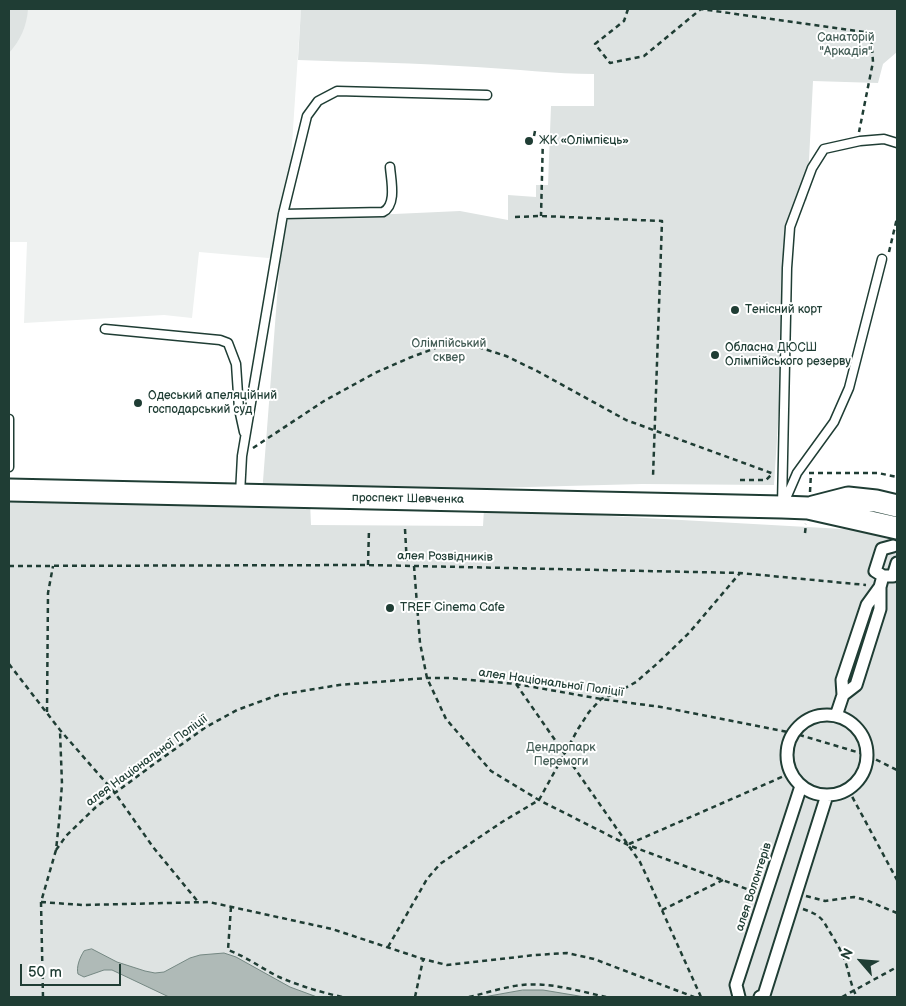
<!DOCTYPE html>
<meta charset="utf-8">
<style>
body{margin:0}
#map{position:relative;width:906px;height:1006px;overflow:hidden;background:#fff;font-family:"Balsamiq Sans",sans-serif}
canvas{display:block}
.frame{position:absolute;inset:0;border:10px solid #1f3d34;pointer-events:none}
.north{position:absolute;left:836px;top:936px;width:50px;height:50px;-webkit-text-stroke:4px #fff;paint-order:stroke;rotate:297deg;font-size:14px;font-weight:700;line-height:20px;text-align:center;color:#1f3d34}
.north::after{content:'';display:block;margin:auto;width:18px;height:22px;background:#1f3d34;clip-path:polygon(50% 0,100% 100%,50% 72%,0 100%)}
.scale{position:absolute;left:20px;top:964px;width:101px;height:22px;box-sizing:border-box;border:2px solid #1f3d34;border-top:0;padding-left:6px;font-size:15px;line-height:18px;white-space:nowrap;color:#1f3d34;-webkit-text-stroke:4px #fff;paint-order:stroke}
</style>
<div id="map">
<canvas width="906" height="1006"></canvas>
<div class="frame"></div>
<div class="north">N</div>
<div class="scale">50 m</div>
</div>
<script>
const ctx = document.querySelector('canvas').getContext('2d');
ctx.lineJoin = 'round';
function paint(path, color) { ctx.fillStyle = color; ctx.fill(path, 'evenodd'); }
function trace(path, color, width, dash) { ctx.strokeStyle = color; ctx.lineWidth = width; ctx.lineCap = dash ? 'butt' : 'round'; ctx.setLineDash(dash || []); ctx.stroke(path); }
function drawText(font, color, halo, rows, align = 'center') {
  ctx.font = font + ' "Balsamiq Sans",sans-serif'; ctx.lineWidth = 4; ctx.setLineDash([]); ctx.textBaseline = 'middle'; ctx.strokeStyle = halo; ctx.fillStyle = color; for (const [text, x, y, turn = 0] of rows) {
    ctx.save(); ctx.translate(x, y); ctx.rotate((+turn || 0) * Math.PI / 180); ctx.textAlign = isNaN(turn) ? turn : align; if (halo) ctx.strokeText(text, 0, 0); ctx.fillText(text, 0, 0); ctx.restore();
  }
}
paint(new Path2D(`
 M 9,9 L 301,9 L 288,204 L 280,259 L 199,252 L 192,318 L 164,315 L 24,323 L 27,242 L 9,242 Z`), '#eef1f0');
paint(new Path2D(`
 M 9,9 L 28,9 C 27,26 20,41 9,53 Z
 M 301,9 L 897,9 L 897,52 L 883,64 L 878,83 L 813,81 L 807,200 L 792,208 L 774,485 L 642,484 L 262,494 L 280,259 L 285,219 L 460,211 L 508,220 L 508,195 L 536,197 L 536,185 L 548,185 L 551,106 L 594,106 L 594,74 C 554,74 516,69 476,67 C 417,63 357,62 298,60 Z
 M 9,492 L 310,501 L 311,525 L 483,526 L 484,509 L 897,532 L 897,997 L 9,997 Z`), '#dee3e2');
const water = new Path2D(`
 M 92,949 L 117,962 L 145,971 L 155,973 L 164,972 L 190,958 L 200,955 L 224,953 L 236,957 L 290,987 L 317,997 L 169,997 L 112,970 L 104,970 L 84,977 L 78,974 C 76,967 80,957 84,951 Z
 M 523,990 L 543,990 L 585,997 L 484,997 Z`);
paint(water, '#afbab7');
trace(water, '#758883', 1);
const service = new Path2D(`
 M 283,214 L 383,212 C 397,205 391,180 390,167
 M 105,329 L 220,340 L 228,343 L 236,364 L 239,409 L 244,432
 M 9,419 L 9,467
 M 240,494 L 242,456 L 283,214 L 307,116 L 318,101 L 337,91 L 487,95
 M 784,503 L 797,473 L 834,422 L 849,388 L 882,259
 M 782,505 L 787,268 L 790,227 L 812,168 L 824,149 L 860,141 L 884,139 L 897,143`);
const pedestrian = new Path2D(`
 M 893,546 L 882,549 L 875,571 L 883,576 L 893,576 L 897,563
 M 843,695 L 856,685 L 880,609 L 880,587
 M787 755a40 40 0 1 1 80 0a40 40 0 1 1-80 0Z
 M 836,716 L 843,695 L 842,680 L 867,605 L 880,587 L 883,576
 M 739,997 L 736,985 L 801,786
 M 760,997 L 764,995 L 827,795`);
const secondary = new Path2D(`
 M 9,490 L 782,507 L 808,508 L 897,528
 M 813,507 L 848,498 L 876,501 L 897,506`);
trace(service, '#1f3d34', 11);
trace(pedestrian, '#1f3d34', 15);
trace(secondary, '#1f3d34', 25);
trace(new Path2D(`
 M 628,9 L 624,21 L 595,44 L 610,63 L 644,56 L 701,9 L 871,33 L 873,62 L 859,132
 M 535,131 L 534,136 L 543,136 L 541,216
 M 515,217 L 541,216 L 662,221 L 653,477
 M 889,252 L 897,218
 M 253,448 L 324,401 L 375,373 L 409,358 L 441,346 L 475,346 L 506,356 L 537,371 L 626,420 L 774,474
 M 809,473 L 878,473 L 897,477
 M 740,480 L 766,480 L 772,474
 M 810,492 L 811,473
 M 405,529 L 407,565
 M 805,533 L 806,524
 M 368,565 L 369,529
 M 9,566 L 368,565 L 740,573 L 866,585
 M 414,566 L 420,643 L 427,678 L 446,719 L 491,771 L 539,800 L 628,845 L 755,892
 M 9,664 L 60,730 L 115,793 L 153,847 L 199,903
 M 516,684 L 640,862 L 647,877 L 701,997
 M 47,712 L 48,593 L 53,566
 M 848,789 L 897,880
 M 629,844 L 791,773
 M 56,850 L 66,836 L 96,807 L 154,764 L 206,727 L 237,710 L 278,695 L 339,685 L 427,678 L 449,678 L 516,684 L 601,699 L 661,707 L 793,733 L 867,755 L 897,770
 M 806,896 L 825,901 L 854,897 L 866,900 L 897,913
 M 41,902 L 83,905 L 209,902 L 332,929 L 423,959 L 447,965 L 535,955 L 567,953 L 594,959 L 694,997
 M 231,907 L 228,950 C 247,957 261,968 279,977 C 300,986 320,992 342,997
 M 803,909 C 811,912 818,914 824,922 C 830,933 838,944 843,956 C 849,969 850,985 857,997
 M 662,910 L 723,880
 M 388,947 L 427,879 L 440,864 L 502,822 L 539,800 L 578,729 L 589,712 L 601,699 L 618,692 L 636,682 L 659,662 L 689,633 L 740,573
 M 43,997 L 41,902 L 56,850 L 59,822 L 62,784 L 60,731
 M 415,997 L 423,960
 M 469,997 C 486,993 504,987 522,985 C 550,982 579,991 606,997
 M 842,997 L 897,967`), '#1f3d34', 2.5, [5, 4]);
trace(service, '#fff', 8);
trace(pedestrian, '#fff', 11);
trace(secondary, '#fff', 21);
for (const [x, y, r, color] of [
 [529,141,5,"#1f3d34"],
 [735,310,5,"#1f3d34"],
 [715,355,5,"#1f3d34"],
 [138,403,5,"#1f3d34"],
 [390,608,5,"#1f3d34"]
]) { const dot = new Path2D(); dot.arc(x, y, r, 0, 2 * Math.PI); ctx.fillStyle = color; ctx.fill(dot); trace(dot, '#fff', 2); }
drawText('12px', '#455e57', '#fff', [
 ["Санаторій",846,38],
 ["\"Аркадія\"",846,52],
 ["Олімпійський",449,344],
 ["сквер",449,358],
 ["Дендропарк",561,748],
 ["Перемоги",561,762]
]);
drawText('12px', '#1f3d34', '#fff', [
 ["ЖК «Олімпієць»",539,141],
 ["Тенісний корт",745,310],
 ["Обласна ДЮСШ",725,348],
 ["Олімпійського резерву",725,362],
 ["Одеський апеляційний",148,396],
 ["господарський суд",148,410],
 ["TREF Cinema Cafe",400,608]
], 'left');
drawText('12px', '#1f3d34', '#fff', [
 ["проспект Шевченка",408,499,1],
 ["алея Розвідників",445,557,1],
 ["алея Національної Поліції",551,683,8],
 ["алея Національної Поліції",147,761,-36],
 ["алея Волонтерів",754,887,-72]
]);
</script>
